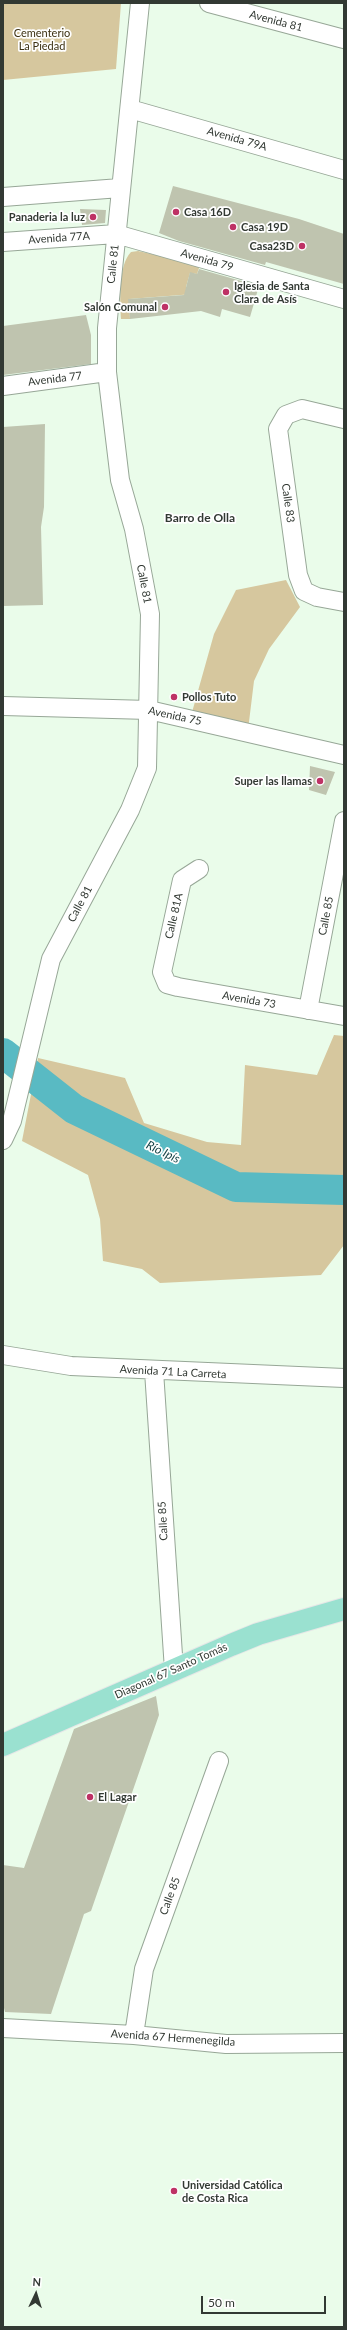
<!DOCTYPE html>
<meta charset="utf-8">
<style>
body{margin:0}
#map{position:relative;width:347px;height:2330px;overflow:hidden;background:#eafcea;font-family:Lato,sans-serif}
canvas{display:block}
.frame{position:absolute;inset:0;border:4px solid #323933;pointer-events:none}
.north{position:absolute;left:16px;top:2274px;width:40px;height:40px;-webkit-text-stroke:3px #fff;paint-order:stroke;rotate:4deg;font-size:11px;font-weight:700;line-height:16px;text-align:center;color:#323933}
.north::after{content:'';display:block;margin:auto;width:14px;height:18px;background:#323933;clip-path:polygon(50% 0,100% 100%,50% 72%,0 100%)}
.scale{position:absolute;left:201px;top:2296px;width:125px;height:18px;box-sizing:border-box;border:2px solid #323933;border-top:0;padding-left:5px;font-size:12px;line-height:14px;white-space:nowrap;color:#323933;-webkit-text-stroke:3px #fff;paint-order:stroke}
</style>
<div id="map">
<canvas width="347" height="2330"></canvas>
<div class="frame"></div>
<div class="north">N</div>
<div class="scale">50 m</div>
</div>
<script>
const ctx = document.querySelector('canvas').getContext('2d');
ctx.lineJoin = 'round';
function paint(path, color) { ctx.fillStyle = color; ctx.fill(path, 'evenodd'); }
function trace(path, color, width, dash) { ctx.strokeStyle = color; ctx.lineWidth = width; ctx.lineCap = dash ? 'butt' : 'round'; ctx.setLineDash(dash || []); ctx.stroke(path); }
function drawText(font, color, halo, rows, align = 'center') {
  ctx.font = font + ' Lato,sans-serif'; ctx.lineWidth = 3.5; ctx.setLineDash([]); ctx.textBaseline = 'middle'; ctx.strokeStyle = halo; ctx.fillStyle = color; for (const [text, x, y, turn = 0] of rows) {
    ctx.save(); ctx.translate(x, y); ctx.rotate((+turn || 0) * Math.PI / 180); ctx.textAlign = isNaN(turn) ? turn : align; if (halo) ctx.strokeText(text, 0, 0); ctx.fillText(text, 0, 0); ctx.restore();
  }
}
paint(new Path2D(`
 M 3,3 L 121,3 L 116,69 L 3,80 Z
 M 138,251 L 200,265 L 197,274 L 190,273 L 186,287 L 194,294 L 129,299 L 130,319 L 121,319 C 120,302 118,265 131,252 Z
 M 286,580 L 300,607 L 269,649 L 254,681 L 248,730 L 189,723 L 214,634 L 236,590 Z
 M 334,1035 L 344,1036 L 344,1245 L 321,1275 L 160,1283 L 142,1269 L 103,1261 L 100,1219 L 88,1175 L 22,1141 L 38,1058 L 125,1078 L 144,1123 L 207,1142 L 241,1145 L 245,1065 L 317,1075 Z`), '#d6c79e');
trace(new Path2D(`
 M 3,1053 L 74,1109 L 236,1187 L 344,1190`), '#59bac3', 30);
paint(new Path2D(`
 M 173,186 L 299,219 L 344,234 L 344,284 L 266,262 L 265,265 L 179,241 L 159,233 Z
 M 80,209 L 106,210 L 105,223 L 82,225 Z
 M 199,269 L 259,286 L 250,317 L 222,309 L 220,317 L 201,311 L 130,319 L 128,299 L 184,295 L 190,272 L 197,274 Z
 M 86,315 L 91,335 L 91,364 L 3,375 L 3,326 Z
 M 45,424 L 44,507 L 41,527 L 43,605 L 3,606 L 3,427 Z
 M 310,766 L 335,772 L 326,795 L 309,790 Z
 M 156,1696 L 159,1715 L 91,1911 L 84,1914 L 51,2014 L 5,2012 L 3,2004 L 3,1865 L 24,1868 L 74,1729 Z`), '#bfc4af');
const minor = new Path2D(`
 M 209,3 L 344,39
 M 130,109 L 344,170
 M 3,197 L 120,188
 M 3,242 L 116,234 L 344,299
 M 3,386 L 107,372
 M 344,419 L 302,409 L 286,415 L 278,429 L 298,575 L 304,591 L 317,597 L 344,602
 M 3,706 L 149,710 L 344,755
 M 199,869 L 182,880 L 162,972 L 167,984 L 178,987 L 344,1016
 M 308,1010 L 344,821
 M 3,1140 L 12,1121 L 51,959 L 130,810 L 147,768 L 150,614 L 134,529 L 120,480 L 107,372 L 107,328 L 140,3
 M 3,1355 L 71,1366 L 344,1378
 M 154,1371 L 174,1670
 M 3,2028 L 134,2035 L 226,2044 L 344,2043
 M 134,2035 L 144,1969 L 219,1761`);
const major = new Path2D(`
 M 3,1745 L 231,1645 L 258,1634 L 344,1609`);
trace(minor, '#97a797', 20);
trace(major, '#e6e7e7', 24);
trace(minor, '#fff', 18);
trace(major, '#9ae1d0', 22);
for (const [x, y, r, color] of [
 [176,212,4,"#be3165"],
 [93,217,4,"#be3165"],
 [233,227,4,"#be3165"],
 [302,246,4,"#be3165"],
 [226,292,4,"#be3165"],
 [165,307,4,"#be3165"],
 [174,697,4,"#be3165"],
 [320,781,4,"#be3165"],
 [90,1797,4,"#be3165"],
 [174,2191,4,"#be3165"]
]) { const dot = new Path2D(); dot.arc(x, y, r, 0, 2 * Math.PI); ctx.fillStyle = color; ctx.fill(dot); trace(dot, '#fff', 1.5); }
drawText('11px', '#323933', '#fff', [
 ["Avenida 81",276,21,15],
 ["Avenida 79A",237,139,16],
 ["Avenida 77A",59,238,-4],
 ["Avenida 79",207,260,16],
 ["Calle 81",113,264,-84],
 ["Avenida 77",55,379,-7],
 ["Calle 83",288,503,82],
 ["Calle 81",144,584,79],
 ["Avenida 75",175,716,12],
 ["Calle 81",80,904,-62],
 ["Calle 81A",174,916,-77],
 ["Calle 85",326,916,-79],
 ["Avenida 73",249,1000,10],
 ["Avenida 71 La Carreta",173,1372,3],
 ["Calle 85",163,1521,-93],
 ["Diagonal 67 Santo Tomás",171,1671,-24],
 ["Calle 85",170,1896,-70],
 ["Avenida 67 Hermenegilda",173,2038,4]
]);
drawText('11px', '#3c3113', '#fff', [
 ["Cementerio",42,33],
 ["La Piedad",42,46]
]);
drawText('bold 11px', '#323933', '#fff', [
 ["Casa 16D",184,212],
 ["Panaderia la luz",85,217,"right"],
 ["Casa 19D",241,227],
 ["Casa23D",294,246,"right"],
 ["Iglesia de Santa",234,286],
 ["Clara de Asís",234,299],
 ["Salón Comunal",157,307,"right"],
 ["Pollos Tuto",182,697],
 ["Super las llamas",312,781,"right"],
 ["El Lagar",98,1797],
 ["Universidad Católica",182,2185],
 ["de Costa Rica",182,2198]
], 'left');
drawText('bold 12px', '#323933', '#fff', [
 ["Barro de Olla",200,518]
]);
drawText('italic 12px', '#174347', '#fff', [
 ["Río Ipís",163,1152,26]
]);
</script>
